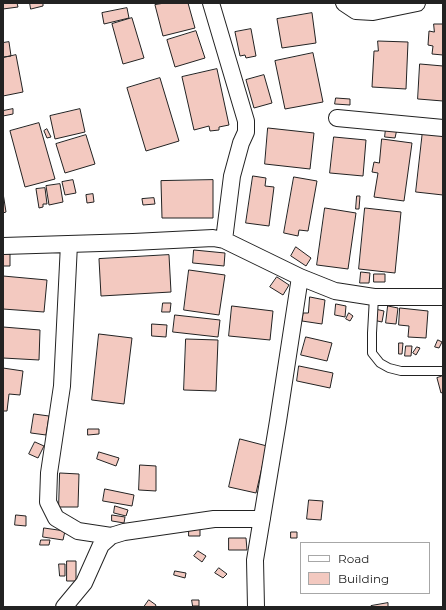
<!DOCTYPE html>
<style>
body{margin:0}
#map{position:relative;width:446px;height:610px;overflow:hidden;background:#fff;font-family:Montserrat,sans-serif}
canvas{display:block}
.frame{position:absolute;inset:0;border:4px solid #222;pointer-events:none}
.legend{position:absolute;left:300px;top:542px;width:130px;height:52px;box-sizing:border-box;background:#fff;border:1px solid #a7a7a7;margin:0;padding:5px 7px;list-style:none;font-size:12px;color:#222}
.legend li{display:flex;align-items:center;gap:8px;height:20px}
.legend b{width:20px;border:1px solid #a7a7a7}
</style>
<div id="map">
<canvas width="446" height="610"></canvas>
<div class="frame"></div>
<ul class="legend">
<li><b style="height:5px;background:#fff"></b>Road</li>
<li><b style="height:11px;background:#f3c9c0"></b>Building</li>
</ul>
</div>
<script>
const ctx = document.querySelector('canvas').getContext('2d');
ctx.lineJoin = 'round';
function paint(path, color) { ctx.fillStyle = color; ctx.fill(path, 'evenodd'); }
function trace(path, color, width, dash) { ctx.strokeStyle = color; ctx.lineWidth = width; ctx.lineCap = dash ? 'butt' : 'round'; ctx.setLineDash(dash || []); ctx.stroke(path); }
const building = new Path2D(`
 M 3,3 L 17,3 L 18,7 L 3,9 Z
 M 30,3 L 43,3 L 43,6 L 31,9 Z
 M 165,3 L 188,3 L 195,28 L 163,36 L 155,5 Z
 M 127,8 L 129,18 L 104,24 L 102,13 Z
 M 312,13 L 316,43 L 282,48 L 277,19 Z
 M 132,18 L 144,58 L 123,64 L 112,24 Z
 M 434,24 L 443,24 L 443,55 L 432,54 L 433,46 L 428,45 L 429,31 L 434,32 Z
 M 251,29 L 256,56 L 246,58 L 245,55 L 240,56 L 235,32 Z
 M 196,31 L 205,58 L 175,67 L 167,40 Z
 M 378,41 L 408,42 L 406,89 L 372,87 L 374,51 L 378,51 Z
 M 9,42 L 11,56 L 3,57 L 3,43 Z
 M 313,53 L 323,102 L 285,109 L 275,61 Z
 M 16,55 L 23,92 L 3,96 L 3,58 Z
 M 420,64 L 443,66 L 443,101 L 418,99 Z
 M 217,69 L 229,125 L 219,127 L 219,130 L 210,131 L 209,126 L 194,130 L 182,77 Z
 M 264,75 L 272,103 L 254,108 L 246,80 Z
 M 160,78 L 179,141 L 146,151 L 127,88 Z
 M 336,98 L 350,99 L 350,105 L 335,104 Z
 M 13,109 L 13,114 L 3,116 L 3,111 Z
 M 80,109 L 85,132 L 55,139 L 50,116 Z
 M 39,123 L 55,179 L 25,187 L 10,131 Z
 M 268,128 L 314,133 L 310,169 L 265,164 Z
 M 386,128 L 397,129 L 395,138 L 385,137 Z
 M 47,129 L 51,137 L 47,138 L 44,131 Z
 M 423,130 L 443,133 L 443,195 L 416,192 Z
 M 86,135 L 95,164 L 65,173 L 56,144 Z
 M 334,137 L 366,140 L 363,176 L 330,173 Z
 M 382,139 L 412,143 L 404,201 L 374,197 L 378,173 L 372,172 L 374,162 L 379,163 Z
 M 253,176 L 266,178 L 265,186 L 274,187 L 269,226 L 246,223 Z
 M 294,177 L 317,181 L 308,231 L 299,230 L 298,236 L 284,233 Z
 M 73,180 L 76,193 L 65,195 L 62,182 Z
 M 213,180 L 213,218 L 162,218 L 161,181 Z
 M 60,184 L 63,202 L 49,205 L 46,186 Z
 M 45,188 L 47,204 L 43,204 L 43,207 L 39,208 L 36,189 Z
 M 3,193 L 6,212 L 3,213 Z
 M 93,194 L 94,202 L 87,203 L 86,195 Z
 M 357,196 L 360,196 L 359,209 L 356,209 Z
 M 154,198 L 155,204 L 143,205 L 142,199 Z
 M 325,208 L 356,213 L 348,269 L 317,265 Z
 M 365,208 L 401,212 L 395,273 L 359,269 Z
 M 296,247 L 311,258 L 306,266 L 291,256 Z
 M 194,250 L 225,253 L 224,266 L 193,263 Z
 M 3,254 L 10,254 L 10,266 L 3,266 Z
 M 169,255 L 171,292 L 101,296 L 99,259 Z
 M 189,270 L 225,275 L 219,315 L 184,310 Z
 M 361,272 L 370,273 L 369,283 L 360,283 Z
 M 374,274 L 385,274 L 385,282 L 374,282 Z
 M 3,276 L 47,280 L 44,312 L 3,309 Z
 M 277,277 L 289,285 L 283,295 L 270,287 Z
 M 310,297 L 325,300 L 322,324 L 302,321 L 303,313 L 308,313 Z
 M 163,303 L 171,303 L 170,312 L 162,312 Z
 M 336,304 L 346,306 L 345,317 L 335,315 Z
 M 232,306 L 273,311 L 270,340 L 229,336 Z
 M 388,306 L 398,308 L 396,324 L 386,323 Z
 M 400,308 L 428,311 L 426,338 L 408,337 L 409,326 L 399,325 Z
 M 375,309 L 384,311 L 382,322 L 373,320 Z
 M 349,313 L 353,316 L 350,321 L 346,319 Z
 M 175,315 L 220,320 L 218,337 L 173,332 Z
 M 152,324 L 167,325 L 166,337 L 152,336 Z
 M 3,327 L 40,330 L 39,360 L 3,358 Z
 M 99,334 L 132,338 L 124,404 L 92,400 Z
 M 306,337 L 332,343 L 327,361 L 301,355 Z
 M 186,339 L 218,340 L 216,391 L 184,390 Z
 M 438,340 L 442,342 L 439,348 L 435,347 Z
 M 399,343 L 403,343 L 402,354 L 399,354 Z
 M 406,346 L 412,346 L 411,356 L 405,356 Z
 M 417,347 L 420,348 L 416,355 L 413,353 Z
 M 299,366 L 333,373 L 330,388 L 297,381 Z
 M 3,368 L 23,371 L 20,395 L 9,394 L 7,411 L 3,411 Z
 M 443,376 L 443,392 L 441,393 L 437,378 Z
 M 34,414 L 49,416 L 46,435 L 31,433 Z
 M 88,429 L 99,429 L 99,434 L 88,435 Z
 M 240,439 L 267,446 L 256,493 L 229,487 Z
 M 35,442 L 44,446 L 38,458 L 29,454 Z
 M 99,452 L 119,458 L 116,466 L 97,459 Z
 M 140,465 L 156,466 L 156,491 L 139,490 Z
 M 60,473 L 79,474 L 78,507 L 59,507 Z
 M 105,489 L 134,495 L 132,506 L 103,501 Z
 M 309,500 L 323,501 L 321,520 L 307,519 Z
 M 115,506 L 128,510 L 126,516 L 114,513 Z
 M 16,515 L 26,516 L 26,526 L 15,525 Z
 M 112,515 L 125,517 L 124,523 L 112,521 Z
 M 44,528 L 65,531 L 63,540 L 43,537 Z
 M 189,528 L 200,528 L 200,536 L 189,536 Z
 M 291,532 L 297,532 L 297,538 L 291,538 Z
 M 229,538 L 246,538 L 247,550 L 229,550 Z
 M 41,540 L 50,540 L 49,545 L 40,545 Z
 M 198,551 L 206,556 L 202,562 L 194,556 Z
 M 67,561 L 76,561 L 76,581 L 67,581 Z
 M 59,564 L 65,564 L 65,576 L 60,576 Z
 M 219,568 L 227,574 L 223,578 L 215,573 Z
 M 175,571 L 186,573 L 185,578 L 174,575 Z
 M 149,600 L 156,605 L 155,607 L 144,607 Z
 M 192,600 L 199,600 L 199,606 L 193,606 Z
 M 388,603 L 388,607 L 371,607 L 371,606 Z`);
paint(building, '#f3c9c0');
trace(building, '#222', 1);
const lane = new Path2D(`
 M 374,297 L 372,333 L 372,353 L 380,363 L 389,368 L 401,371 L 443,371`);
const street = new Path2D(`
 M 211,3 L 246,121 L 246,132 L 241,143 L 232,176 L 224,240
 M 344,3 L 356,11 L 373,12 L 417,3
 M 337,118 L 443,128
 M 69,244 L 62,386 L 49,473 L 48,502 L 56,518 L 78,531 L 111,536
 M 3,246 L 133,242 L 213,238 L 224,240 L 300,277 L 335,291 L 374,297 L 443,297
 M 64,607 L 84,583 L 101,545 L 111,536 L 124,532 L 214,519 L 262,519
 M 256,607 L 255,560 L 278,421 L 300,277`);
trace(lane, '#222', 10);
trace(street, '#222', 18);
trace(lane, '#fff', 8);
trace(street, '#fff', 16);
</script>
